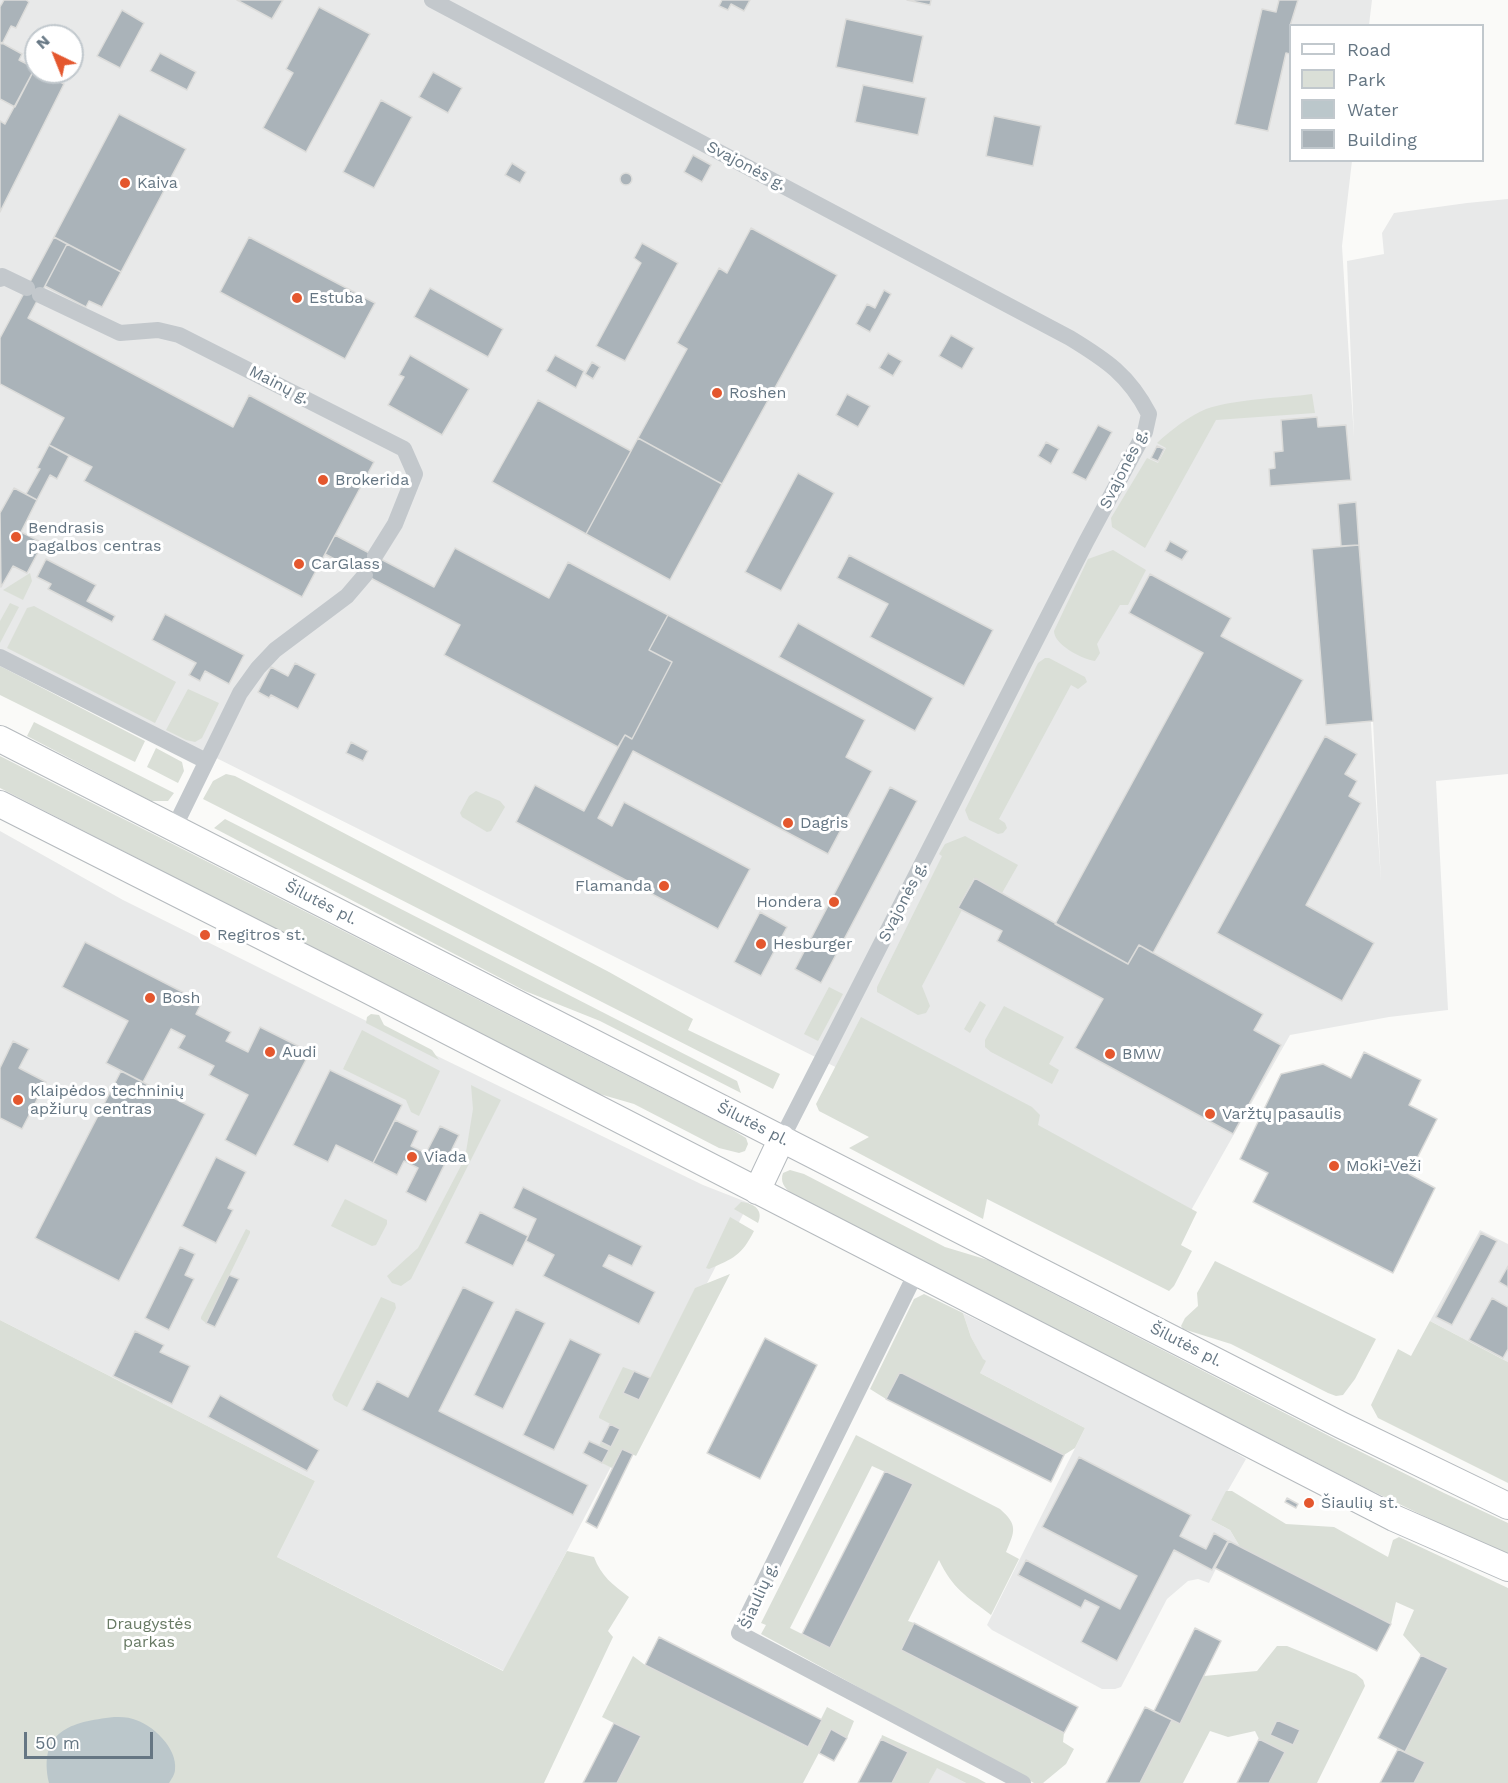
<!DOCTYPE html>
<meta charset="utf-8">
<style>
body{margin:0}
#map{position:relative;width:1508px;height:1783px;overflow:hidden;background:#fafaf8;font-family:"Work Sans",sans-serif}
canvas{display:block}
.legend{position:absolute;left:1289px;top:24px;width:195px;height:138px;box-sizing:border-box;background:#fff;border:2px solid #c1c8cd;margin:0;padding:8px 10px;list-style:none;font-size:18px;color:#657683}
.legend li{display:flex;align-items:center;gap:12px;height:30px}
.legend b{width:30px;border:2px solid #c1c8cd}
.north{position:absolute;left:24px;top:24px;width:60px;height:60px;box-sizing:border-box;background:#fff;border:2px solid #c1c8cd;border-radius:50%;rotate:317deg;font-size:16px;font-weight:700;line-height:24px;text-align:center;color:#657683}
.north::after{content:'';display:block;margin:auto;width:21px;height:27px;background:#e4572e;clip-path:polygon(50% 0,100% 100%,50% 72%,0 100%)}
.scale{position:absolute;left:24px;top:1732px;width:129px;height:27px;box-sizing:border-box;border:3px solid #657683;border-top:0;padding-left:8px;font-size:18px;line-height:21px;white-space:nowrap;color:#657683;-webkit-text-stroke:4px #fff;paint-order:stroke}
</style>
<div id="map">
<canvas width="1508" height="1783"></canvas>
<ul class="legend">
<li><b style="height:8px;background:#fff"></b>Road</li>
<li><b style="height:16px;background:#dadfd7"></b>Park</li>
<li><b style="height:16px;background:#bbc7cb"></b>Water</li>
<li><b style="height:16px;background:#aab3b9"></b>Building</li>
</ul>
<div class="north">N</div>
<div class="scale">50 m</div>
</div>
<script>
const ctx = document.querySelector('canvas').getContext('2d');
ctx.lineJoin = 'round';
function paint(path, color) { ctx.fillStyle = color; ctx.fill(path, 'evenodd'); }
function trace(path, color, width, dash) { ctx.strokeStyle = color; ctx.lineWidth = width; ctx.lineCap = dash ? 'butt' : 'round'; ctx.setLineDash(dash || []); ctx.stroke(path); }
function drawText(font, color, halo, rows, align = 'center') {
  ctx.font = font + ' "Work Sans",sans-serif'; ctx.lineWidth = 6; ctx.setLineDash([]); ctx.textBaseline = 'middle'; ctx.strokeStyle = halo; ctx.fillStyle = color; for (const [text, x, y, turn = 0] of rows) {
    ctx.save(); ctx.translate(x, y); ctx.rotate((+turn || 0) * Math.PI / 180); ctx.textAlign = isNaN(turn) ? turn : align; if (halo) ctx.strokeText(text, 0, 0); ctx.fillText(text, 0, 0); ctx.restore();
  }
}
paint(new Path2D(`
 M 0,0 L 1372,0 L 1369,25 L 1290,26 L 1290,160 L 1352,161 L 1342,246 L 1354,438 L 1347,261 L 1384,254 L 1382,233 L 1394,213 L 1467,203 L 1508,199 L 1508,774 L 1436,781 L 1448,1010 L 1389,1017 L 1290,1035 L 1176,1237 L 0,650 ZM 36,36 L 72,36 L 72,72 L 36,72 ZM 1367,660 L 1373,721 L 1381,883 Z
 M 0,831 L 123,900 L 437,1056 L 703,1185 L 749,1203 L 504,1671 L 277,1557 L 315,1481 L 0,1320 Z
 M 1480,1230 L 1508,1244 L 1508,1362 L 1430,1321 Z
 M 963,1313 L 1101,1381 L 1218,1442 L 1246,1459 L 1211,1520 L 1230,1530 L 1240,1547 L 1229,1542 L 1209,1583 L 1198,1579 L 1188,1581 L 1167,1599 L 1121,1687 L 1115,1689 L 1102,1689 L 992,1630 L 987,1625 L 1085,1428 L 980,1373 L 983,1360 L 971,1337 Z
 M 937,1767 L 966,1783 L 929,1783 Z`), '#e8e9e9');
paint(new Path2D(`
 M 1312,394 L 1315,413 L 1216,420 L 1145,548 L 1112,527 L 1111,518 L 1147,458 L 1158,463 L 1166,448 L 1157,443 C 1171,430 1189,416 1206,409 C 1234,399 1282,398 1312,394 Z
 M 1113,550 L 1146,570 L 1128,605 L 1120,605 L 1097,644 L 1100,653 L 1095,661 C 1082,659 1054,645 1054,631 L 1088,559 Z
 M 30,573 L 32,581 L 23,600 L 3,590 Z
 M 10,603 L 19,607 L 0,643 L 0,621 Z
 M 34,606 L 176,682 L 155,723 L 7,648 L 27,608 Z
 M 1045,658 L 1049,658 L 1085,677 L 1087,682 L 1078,689 L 1071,685 L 999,819 L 1005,823 L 1007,828 L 1003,833 L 998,834 L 969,820 L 965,810 L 1038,663 Z
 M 0,666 L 145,741 L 135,762 L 0,695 Z
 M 188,689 L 219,703 L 202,738 L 195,742 L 186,740 L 166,730 Z
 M 34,722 L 174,793 L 168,801 L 151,801 L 27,736 Z
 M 156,748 L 182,762 L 184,771 L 178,783 L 147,767 Z
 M 0,756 L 728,1127 L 746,1138 L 748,1144 L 745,1151 L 739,1153 L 719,1148 L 634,1104 L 596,1093 L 0,788 Z
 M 226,774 L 235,776 L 609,972 L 693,1019 L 688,1030 L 780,1074 L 773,1089 L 203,799 L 213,781 Z
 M 476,791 L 500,801 L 505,807 L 491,831 L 487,832 L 462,817 L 460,813 L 469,796 Z
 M 225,819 L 737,1081 L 741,1093 L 600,1021 L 525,991 L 214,828 Z
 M 965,836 L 1018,865 L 1002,893 L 974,878 L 958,907 L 962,910 L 922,986 L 930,1006 L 926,1013 L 918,1015 L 877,992 L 877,987 L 942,856 L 939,854 L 945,844 Z
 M 829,987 L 843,994 L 818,1041 L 804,1034 Z
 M 980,1001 L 986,1005 L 970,1033 L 964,1029 Z
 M 1004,1006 L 1064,1037 L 1049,1064 L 1059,1070 L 1052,1084 L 991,1052 L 985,1047 L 985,1040 Z
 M 371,1014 L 379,1015 L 384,1025 L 432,1050 L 439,1060 L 366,1023 L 367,1017 Z
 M 861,1017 L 1032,1107 L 1040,1115 L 1038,1125 L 1197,1212 L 1181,1245 L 1192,1251 L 1174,1286 L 1169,1291 L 987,1199 L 983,1219 L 849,1148 L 869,1137 L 819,1111 L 816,1104 Z
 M 362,1030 L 440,1071 L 419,1116 L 411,1112 L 406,1100 L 343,1069 Z
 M 471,1085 L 501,1100 L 411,1279 L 401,1286 L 392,1283 L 387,1276 L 418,1248 L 465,1158 L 473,1109 Z
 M 790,1170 L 804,1174 L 945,1247 L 988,1260 L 1339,1441 L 1444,1493 L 1508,1523 L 1508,1554 L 1455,1531 L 1364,1487 L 812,1205 C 800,1198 777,1190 783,1173 Z
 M 345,1199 L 387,1220 L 387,1224 L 376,1245 L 372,1246 L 331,1226 Z
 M 741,1202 C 754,1203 764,1210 758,1223 L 734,1209 Z
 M 730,1217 L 754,1231 C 742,1255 733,1259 709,1269 L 706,1268 Z
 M 246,1229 L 250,1231 L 250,1233 L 206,1323 L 201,1319 L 201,1317 Z
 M 1215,1261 L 1376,1339 L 1355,1379 L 1343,1395 L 1336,1396 L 1328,1393 L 1231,1344 L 1183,1329 L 1181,1326 L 1185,1318 L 1198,1306 L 1197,1293 Z
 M 730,1274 L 636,1456 L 622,1449 L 612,1468 L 602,1463 L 608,1450 L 599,1446 L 601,1442 L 611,1447 L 620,1429 L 599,1418 L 599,1416 L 623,1367 L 634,1371 L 623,1393 L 639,1400 L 695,1288 Z
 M 924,1294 L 963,1313 L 971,1337 L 983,1359 L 986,1361 L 980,1373 L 1085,1428 L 1075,1448 L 1064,1455 L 900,1372 L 886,1399 L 870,1389 L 914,1299 Z
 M 381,1297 L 395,1303 L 396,1308 L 347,1407 L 334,1400 L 332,1395 Z
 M 0,1320 L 315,1481 L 277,1557 L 503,1671 L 567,1551 L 594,1557 C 601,1576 613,1585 629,1597 L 608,1631 L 613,1637 L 544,1783 L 0,1783 Z
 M 1430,1321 L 1508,1362 L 1508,1483 L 1378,1418 L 1371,1405 L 1398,1349 L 1411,1356 Z
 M 856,1435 L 1000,1509 C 1018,1525 1015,1531 1006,1552 L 1019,1559 L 991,1615 C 966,1596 953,1589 939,1560 L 908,1621 L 914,1623 L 901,1650 L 1064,1733 L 1063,1742 L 1074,1749 L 1066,1764 L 1043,1783 L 1034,1783 L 761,1634 L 766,1625 L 761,1623 ZM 872,1466 L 912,1484 L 830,1648 L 790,1628 Z
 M 1226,1491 L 1232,1491 L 1286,1524 L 1334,1527 L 1388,1557 L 1393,1540 L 1399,1537 L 1508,1588 L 1508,1783 L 1414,1783 L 1424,1762 L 1405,1752 L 1448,1669 L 1421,1655 L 1403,1635 L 1414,1610 L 1396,1602 L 1391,1624 L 1240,1547 L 1230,1530 L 1211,1520 Z
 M 1277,1646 L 1287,1646 L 1356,1674 L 1363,1680 L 1365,1686 L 1317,1783 L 1269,1783 L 1285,1752 L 1259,1739 L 1255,1731 L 1228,1737 L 1210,1731 L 1183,1783 L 1140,1783 L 1172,1720 L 1180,1724 L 1204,1676 L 1257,1671 ZM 1277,1720 L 1300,1730 L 1293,1745 L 1270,1735 Z
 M 633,1656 L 645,1665 L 807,1747 L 827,1707 L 854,1721 L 847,1738 L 831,1730 L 803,1783 L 617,1783 L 641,1737 L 602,1717 Z
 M 882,1735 L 977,1778 L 986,1783 L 966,1783 L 937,1768 L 929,1783 L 892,1783 L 907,1752 L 881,1739 Z`), '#dadfd7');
paint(new Path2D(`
 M 114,1717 C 120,1717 127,1717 133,1719 C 152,1724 178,1748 175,1770 C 175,1774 171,1780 169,1783 L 49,1783 C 38,1731 70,1722 114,1717 Z`), '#bbc7cb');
const building = new Path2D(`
 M 4,0 L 26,0 L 29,2 L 16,28 L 11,26 L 2,44 L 0,42 L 0,7 Z
 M 237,0 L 283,0 L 272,19 Z
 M 722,0 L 750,0 L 744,11 L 731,4 L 728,10 L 719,6 Z
 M 907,0 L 931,0 L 930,5 Z
 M 1279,0 L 1298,0 L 1290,26 L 1290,54 L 1286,53 L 1268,131 L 1235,124 L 1262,9 L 1276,12 Z
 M 319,7 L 370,34 L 306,152 L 263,128 L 293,73 L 286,69 Z
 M 122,10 L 144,23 L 120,68 L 97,56 Z
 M 846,19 L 923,36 L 913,83 L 836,67 Z
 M 0,42 L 22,54 L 19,60 L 35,68 L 15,107 L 0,99 Z
 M 160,53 L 196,72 L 187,90 L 150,71 Z
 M 35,68 L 36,72 L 42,72 L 64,84 L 0,212 L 0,121 L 5,124 Z
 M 433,72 L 462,88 L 448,113 L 419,97 Z
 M 863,85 L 926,98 L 918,135 L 855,122 Z
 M 381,100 L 412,117 L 374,188 L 343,172 Z
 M 119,114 L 186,149 L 121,272 L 54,237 Z
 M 994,116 L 1041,126 L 1033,166 L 986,156 Z
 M 693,155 L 711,165 L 702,182 L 684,172 Z
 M 512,163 L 526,172 L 520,183 L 505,175 Z
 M620 179a6 6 0 1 1 12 0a6 6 0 1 1-12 0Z
 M 751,228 L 837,275 L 722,484 L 638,438 L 687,349 L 677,343 L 719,268 L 727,273 Z
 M 54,237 L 67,244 L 28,318 L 233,427 L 249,395 L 374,462 L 302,597 L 84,481 L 92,467 L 49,445 L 64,418 L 0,384 L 0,338 Z
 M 249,237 L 375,303 L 345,359 L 220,292 Z
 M 642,243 L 678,263 L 625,361 L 596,346 L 641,263 L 634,258 Z
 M 67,244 L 121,272 L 102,307 L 89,301 L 86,307 L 45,286 Z
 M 430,288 L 503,329 L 488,357 L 414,317 Z
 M 884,290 L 891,294 L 870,332 L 856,324 L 867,304 L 875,308 Z
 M 951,335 L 974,348 L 962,369 L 939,356 Z
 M 888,353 L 902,361 L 893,376 L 879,368 Z
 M 410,355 L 469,389 L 442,435 L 388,405 L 404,377 L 399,375 Z
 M 555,355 L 584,371 L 576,388 L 546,371 Z
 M 592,362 L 600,367 L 593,379 L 585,374 Z
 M 847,394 L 870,406 L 858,427 L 836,415 Z
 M 538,400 L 631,451 L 586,534 L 492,482 Z
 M 1317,417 L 1318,427 L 1346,425 L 1351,480 L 1270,486 L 1269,469 L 1275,468 L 1274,452 L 1283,451 L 1281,420 Z
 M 1098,425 L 1112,432 L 1086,480 L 1072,473 Z
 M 638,438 L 722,484 L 670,580 L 586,534 Z
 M 1046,442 L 1059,449 L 1051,464 L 1038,456 Z
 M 49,445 L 69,456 L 57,479 L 50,475 L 37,500 L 26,494 L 40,469 L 37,468 Z
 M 1157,446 L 1164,449 L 1158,461 L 1151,458 Z
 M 798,473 L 834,493 L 781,591 L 745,572 Z
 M 14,488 L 37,500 L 21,532 L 43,543 L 27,573 L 13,566 L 1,587 L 0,513 Z
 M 1356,502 L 1359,545 L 1341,546 L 1338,504 Z
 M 335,535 L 434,587 L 455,548 L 549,598 L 568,562 L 668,615 L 649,650 L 672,662 L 632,739 L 625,735 L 618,747 L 444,655 L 460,625 L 325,554 Z
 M 1170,541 L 1188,551 L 1182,560 L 1165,551 Z
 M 1359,545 L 1373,721 L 1326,725 L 1312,549 Z
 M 849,555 L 993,630 L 964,686 L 870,637 L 888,604 L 837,578 Z
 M 46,559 L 96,585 L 87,601 L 115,616 L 112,622 L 48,589 L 51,584 L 37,577 Z
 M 1150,574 L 1231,618 L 1221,636 L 1303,680 L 1153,953 L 1139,945 L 1128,964 L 1055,924 L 1203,653 L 1129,613 Z
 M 165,614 L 244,655 L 229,684 L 205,671 L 200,681 L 189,675 L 196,663 L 152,640 Z
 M 668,615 L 865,720 L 846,757 L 872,771 L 828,854 L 633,751 L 598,818 L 612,826 L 624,802 L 750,869 L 718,929 L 516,822 L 535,785 L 584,811 L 625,735 L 632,739 L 672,662 L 649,650 Z
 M 798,623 L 933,698 L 915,731 L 779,657 Z
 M 295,663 L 316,674 L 298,709 L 271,695 L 269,698 L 258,692 L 271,667 L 288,676 Z
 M 1325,736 L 1357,754 L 1345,774 L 1357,781 L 1349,796 L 1361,803 L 1306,905 L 1374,943 L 1342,1001 L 1217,933 Z
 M 351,742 L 368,751 L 363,761 L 346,753 Z
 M 890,787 L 917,801 L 821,983 L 795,969 Z
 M 975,878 L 1128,964 L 1139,945 L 1263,1014 L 1254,1030 L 1281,1045 L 1233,1134 L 1075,1048 L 1103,999 L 997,941 L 1002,931 L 958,908 Z
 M 760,912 L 787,927 L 761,976 L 734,962 Z
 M 85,942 L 202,1002 L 196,1014 L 231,1032 L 226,1041 L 248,1052 L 260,1027 L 310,1052 L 256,1156 L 225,1140 L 248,1095 L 209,1075 L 214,1066 L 178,1048 L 185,1036 L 171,1029 L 143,1082 L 106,1063 L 128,1021 L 62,987 Z
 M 13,1041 L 29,1049 L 19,1068 L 46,1082 L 22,1129 L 0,1118 L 0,1068 Z
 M 1364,1052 L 1421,1080 L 1409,1105 L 1437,1119 L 1409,1174 L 1435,1188 L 1393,1273 L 1253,1202 L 1268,1173 L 1240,1159 L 1281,1074 L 1323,1064 L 1351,1078 Z
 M 330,1070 L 402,1105 L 373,1163 L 336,1145 L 328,1162 L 293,1145 Z
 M 121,1071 L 205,1114 L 119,1281 L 35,1238 Z
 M 395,1120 L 418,1131 L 411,1146 L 426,1153 L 440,1126 L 459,1135 L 426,1202 L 406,1192 L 418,1168 L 404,1161 L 397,1175 L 373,1163 Z
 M 216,1157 L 246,1172 L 228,1208 L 233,1210 L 216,1243 L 182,1226 Z
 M 523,1187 L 642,1246 L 632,1266 L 609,1255 L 603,1266 L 655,1292 L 639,1324 L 543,1276 L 554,1255 L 526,1241 L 536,1219 L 513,1208 Z
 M 480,1212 L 528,1236 L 513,1266 L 465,1243 Z
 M 1481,1233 L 1497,1241 L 1452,1325 L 1436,1317 Z
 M 180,1247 L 195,1254 L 185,1275 L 194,1279 L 169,1330 L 145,1318 Z
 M 1508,1266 L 1508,1287 L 1499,1282 Z
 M 229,1275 L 239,1279 L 215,1327 L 206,1323 Z
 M 463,1287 L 494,1302 L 439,1411 L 588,1485 L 573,1515 L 362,1410 L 377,1381 L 408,1397 Z
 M 1492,1298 L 1508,1307 L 1508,1349 L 1503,1358 L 1469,1340 Z
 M 516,1309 L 545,1323 L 503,1409 L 474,1395 Z
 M 135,1331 L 164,1345 L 160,1352 L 190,1366 L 172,1404 L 113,1376 Z
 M 765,1338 L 817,1365 L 760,1479 L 707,1453 Z
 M 570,1339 L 601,1354 L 554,1450 L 523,1435 Z
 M 634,1371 L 650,1378 L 639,1400 L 623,1393 Z
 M 900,1372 L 1064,1455 L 1051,1482 L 886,1399 Z
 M 220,1395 L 319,1450 L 307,1471 L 208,1417 Z
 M 610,1424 L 620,1429 L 611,1447 L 601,1442 Z
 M 589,1441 L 609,1450 L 602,1463 L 583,1453 Z
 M 622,1449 L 633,1454 L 597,1528 L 586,1522 Z
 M 1079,1457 L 1191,1515 L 1180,1536 L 1206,1549 L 1214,1533 L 1228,1541 L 1212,1570 L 1174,1550 L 1117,1661 L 1081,1642 L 1099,1607 L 1085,1600 L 1081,1608 L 1018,1575 L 1026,1560 L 1120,1609 L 1137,1576 L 1042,1527 Z
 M 885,1471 L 913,1484 L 830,1648 L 802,1634 Z
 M 1287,1498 L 1298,1504 L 1296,1508 L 1285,1502 Z
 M 1229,1541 L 1391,1624 L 1377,1651 L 1215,1568 Z
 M 914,1623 L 1078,1707 L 1064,1733 L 901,1650 Z
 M 1195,1628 L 1221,1641 L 1180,1724 L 1154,1711 Z
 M 659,1637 L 822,1720 L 808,1747 L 645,1665 Z
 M 1421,1655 L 1448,1668 L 1405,1752 L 1378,1738 Z
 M 1145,1707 L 1172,1720 L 1140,1783 L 1106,1783 Z
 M 1277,1720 L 1300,1730 L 1293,1745 L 1270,1735 Z
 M 614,1723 L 641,1736 L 617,1783 L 583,1783 Z
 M 831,1729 L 847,1738 L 834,1761 L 819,1753 Z
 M 881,1739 L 908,1752 L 892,1783 L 858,1783 Z
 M 1259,1739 L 1285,1752 L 1269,1783 L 1237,1783 Z
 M 1398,1749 L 1425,1762 L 1414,1783 L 1380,1783 Z`);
paint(building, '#aab3b9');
trace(building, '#dcdcda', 1.5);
const primary = new Path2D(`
 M 0,739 L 1341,1425 L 1508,1506
 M 0,804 L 352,982 L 1394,1518 L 1508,1568
 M 757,1191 L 782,1138`);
trace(primary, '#b5babe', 28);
trace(new Path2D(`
 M 432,0 L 1070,338 C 1106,360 1129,375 1149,414 L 1145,432 L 1086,542 L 782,1138
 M 0,279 L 2,276 L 27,288
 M 40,295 L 120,333 L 158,330 L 179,335 L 404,449 L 415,474 L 395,524 L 375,556
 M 0,657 L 206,761
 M 174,828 L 240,693 L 258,668 L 275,650 L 347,596 L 365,575
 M 916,1273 L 739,1633 L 1023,1783`), '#c3c8cc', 16);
trace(primary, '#fff', 26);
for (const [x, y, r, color] of [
 [125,183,6,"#e4572e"],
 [297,298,6,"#e4572e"],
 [717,393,6,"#e4572e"],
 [323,480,6,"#e4572e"],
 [16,537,6,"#e4572e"],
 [299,564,6,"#e4572e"],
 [788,823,6,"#e4572e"],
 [664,886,6,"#e4572e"],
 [834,902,6,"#e4572e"],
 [205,935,6,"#e4572e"],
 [761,944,6,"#e4572e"],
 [150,998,6,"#e4572e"],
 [270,1052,6,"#e4572e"],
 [1110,1054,6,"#e4572e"],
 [18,1100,6,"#e4572e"],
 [1210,1114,6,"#e4572e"],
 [412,1157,6,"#e4572e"],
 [1334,1166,6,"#e4572e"],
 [1309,1503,6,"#e4572e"]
]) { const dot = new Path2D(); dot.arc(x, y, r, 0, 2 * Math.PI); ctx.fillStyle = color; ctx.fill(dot); trace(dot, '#fff', 2); }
drawText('16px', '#657683', '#fff', [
 ["Svajonės g.",746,166,28],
 ["Mainų g.",279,385,27],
 ["Svajonės g.",1124,469,-63],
 ["Svajonės g.",903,902,-63],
 ["Šilutės pl.",321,903,27],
 ["Šilutės pl.",753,1124,27],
 ["Šilutės pl.",1186,1345,27],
 ["Šiaulių g.",759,1596,-66]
]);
drawText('16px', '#657683', '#fff', [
 ["Kaiva",137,183],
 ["Estuba",309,298],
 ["Roshen",729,393],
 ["Brokerida",335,480],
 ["Bendrasis",28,528],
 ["pagalbos centras",28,546],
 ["CarGlass",311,564],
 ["Dagris",800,823],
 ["Flamanda",652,886,"right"],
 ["Hondera",822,902,"right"],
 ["Regitros st.",217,935],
 ["Hesburger",773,944],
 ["Bosh",162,998],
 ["Audi",282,1052],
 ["BMW",1122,1054],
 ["Klaipėdos techninių",30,1091],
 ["apžiurų centras",30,1109],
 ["Varžtų pasaulis",1222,1114],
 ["Viada",424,1157],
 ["Moki-Veži",1346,1166],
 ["Šiaulių st.",1321,1503]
], 'left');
drawText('16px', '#687a64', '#fff', [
 ["Draugystės",149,1624],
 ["parkas",149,1642]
]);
</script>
